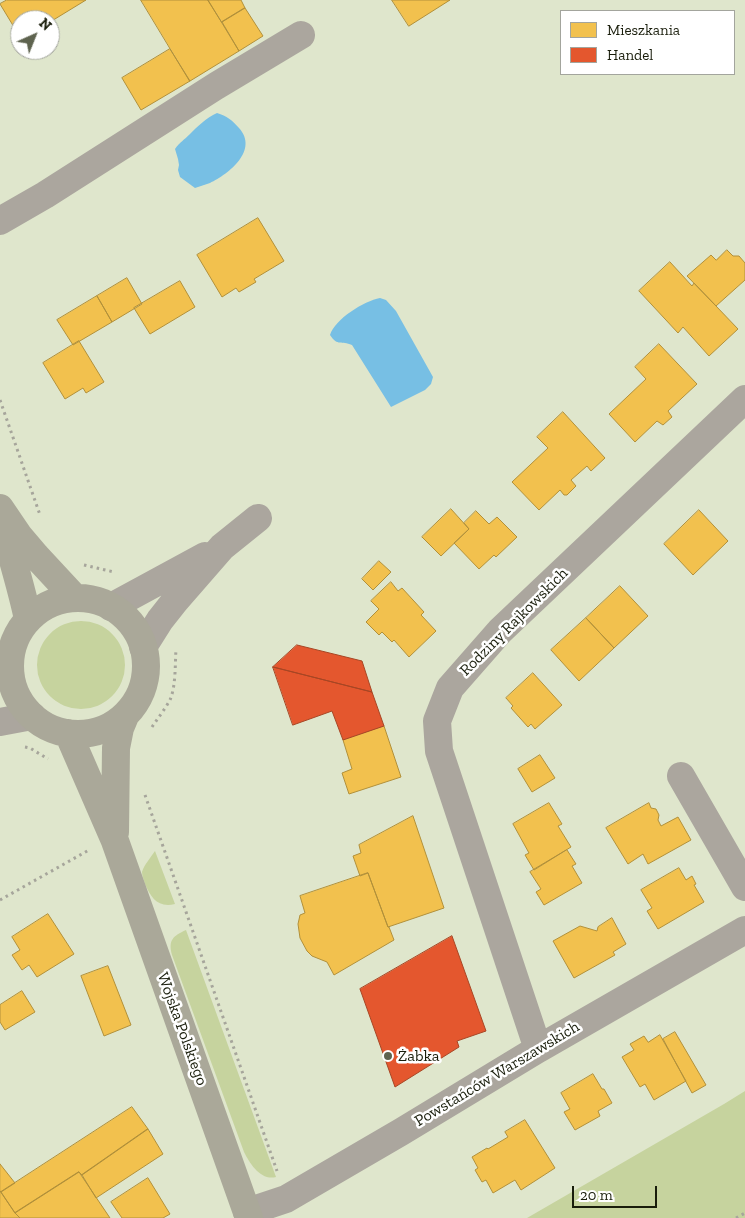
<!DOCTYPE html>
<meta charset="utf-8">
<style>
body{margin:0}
#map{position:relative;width:745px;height:1218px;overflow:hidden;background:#dfe6cc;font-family:"Zilla Slab",serif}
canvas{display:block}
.legend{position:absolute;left:560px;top:10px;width:175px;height:65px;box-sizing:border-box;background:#fff;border:1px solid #a3a59d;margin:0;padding:6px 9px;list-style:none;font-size:15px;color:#191d0b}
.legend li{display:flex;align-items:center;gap:10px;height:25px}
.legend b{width:25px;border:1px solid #a3a59d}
.north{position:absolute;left:10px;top:10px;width:50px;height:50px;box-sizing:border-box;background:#fff;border:1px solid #a3a59d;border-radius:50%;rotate:44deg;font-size:14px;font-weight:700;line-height:20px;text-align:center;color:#191d0b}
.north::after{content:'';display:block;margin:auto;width:18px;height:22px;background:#5e634f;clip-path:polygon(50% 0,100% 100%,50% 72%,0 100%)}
.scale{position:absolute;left:572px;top:1186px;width:85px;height:22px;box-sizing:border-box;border:2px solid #191d0b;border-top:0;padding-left:6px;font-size:15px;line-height:18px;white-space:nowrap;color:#191d0b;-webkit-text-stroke:4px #fff;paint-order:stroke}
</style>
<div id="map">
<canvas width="745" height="1218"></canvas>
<ul class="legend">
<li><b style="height:14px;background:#f2c14e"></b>Mieszkania</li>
<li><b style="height:14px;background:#e4572e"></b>Handel</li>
</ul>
<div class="north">N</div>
<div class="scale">20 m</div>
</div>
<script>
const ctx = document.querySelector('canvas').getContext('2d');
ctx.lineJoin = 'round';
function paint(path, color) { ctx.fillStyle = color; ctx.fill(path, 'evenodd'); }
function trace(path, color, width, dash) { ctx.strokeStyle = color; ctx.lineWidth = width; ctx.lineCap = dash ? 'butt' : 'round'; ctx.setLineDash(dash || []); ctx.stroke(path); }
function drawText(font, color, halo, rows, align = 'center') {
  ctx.font = font + ' "Zilla Slab",serif'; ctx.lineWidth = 5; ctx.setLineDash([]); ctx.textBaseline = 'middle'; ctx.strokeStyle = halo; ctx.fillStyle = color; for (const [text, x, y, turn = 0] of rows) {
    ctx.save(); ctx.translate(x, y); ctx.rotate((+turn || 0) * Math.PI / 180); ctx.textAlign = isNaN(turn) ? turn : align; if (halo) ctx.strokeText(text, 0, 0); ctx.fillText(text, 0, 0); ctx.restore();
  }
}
paint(new Path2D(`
 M37 665a44 44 0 1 1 88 0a44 44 0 1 1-88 0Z
 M 155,851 L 175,904 C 158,908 151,898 145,884 C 144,880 142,876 142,872 C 144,865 151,857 155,851 Z
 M 186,930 L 276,1177 C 261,1181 250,1164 244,1152 L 172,955 C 168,940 173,936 186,930 Z
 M 745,1091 L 745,1218 L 527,1218 L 724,1104 Z`), '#c6d39e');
paint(new Path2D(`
 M 217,113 C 227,116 232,120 239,128 C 259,150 229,174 210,183 C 205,185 200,186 195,188 L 180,177 L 178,170 L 179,165 L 178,159 L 175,149 C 180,142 184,140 190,134 C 198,126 206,118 217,113 Z
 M 380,298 L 386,300 L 396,311 L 433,377 L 431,384 L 425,390 L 391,407 L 352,345 C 341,340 338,347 330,335 C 335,319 364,301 380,298 Z`), '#77bfe4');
const homes = new Path2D(`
 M 7,0 L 86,0 L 50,22 L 50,20 L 20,20 L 20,37 L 0,4 Z
 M 141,0 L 208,0 L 239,51 L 190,81 Z
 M 208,0 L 241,0 L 245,8 L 222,22 Z
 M 392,0 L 450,0 L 409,26 Z
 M 245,8 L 263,36 L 239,51 L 222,22 Z
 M 170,49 L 190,81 L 141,110 L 122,78 Z
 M 258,218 L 284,261 L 254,279 L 256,282 L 239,292 L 236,288 L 222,297 L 197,255 Z
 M 727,250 L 733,256 L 739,256 L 745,263 L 745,280 L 716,306 L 687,276 L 711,255 L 716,260 Z
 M 670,262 L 692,286 L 694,283 L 738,329 L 709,356 L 683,327 L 678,333 L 639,291 Z
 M 127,278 L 142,304 L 112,322 L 97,296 Z
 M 180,281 L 195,307 L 150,334 L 134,308 Z
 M 97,296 L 112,322 L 73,345 L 57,320 Z
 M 79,341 L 104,382 L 86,393 L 83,388 L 65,399 L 43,363 Z
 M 659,344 L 697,384 L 668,411 L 672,417 L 663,425 L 657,421 L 635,442 L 609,414 L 646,379 L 635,367 Z
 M 563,412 L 605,458 L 591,471 L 587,466 L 571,480 L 576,486 L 567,495 L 564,495 L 560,490 L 539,510 L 512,482 L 548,448 L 537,437 Z
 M 451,509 L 469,529 L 441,556 L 422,537 Z
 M 699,510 L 728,541 L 693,575 L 664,544 Z
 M 476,511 L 489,524 L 497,517 L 517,537 L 496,557 L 494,555 L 479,569 L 454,543 L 469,529 L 464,523 Z
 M 379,561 L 391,572 L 373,590 L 362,579 Z
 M 391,582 L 398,591 L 402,588 L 424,612 L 421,615 L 436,631 L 409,657 L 394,640 L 392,642 L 382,632 L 379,635 L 366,622 L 379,609 L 371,601 Z
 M 620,586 L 648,616 L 614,648 L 586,618 Z
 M 586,618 L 614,648 L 579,681 L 551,650 Z
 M 533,673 L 562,705 L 535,729 L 531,724 L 528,727 L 511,708 L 513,706 L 506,698 Z
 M 384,726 L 401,777 L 349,794 L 342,773 L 352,769 L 343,740 Z
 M 540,755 L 555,778 L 532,792 L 518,769 Z
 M 549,803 L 562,824 L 558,826 L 571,847 L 534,870 L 525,855 L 529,853 L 513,824 Z
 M 649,803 L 651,808 L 656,809 L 659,815 L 658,820 L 661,826 L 678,817 L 691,840 L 648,864 L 643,854 L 628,864 L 606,828 Z
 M 413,816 L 444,908 L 388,927 L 368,873 L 360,876 L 353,856 L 361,853 L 359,845 Z
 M 567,850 L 576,864 L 572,866 L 582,883 L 544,905 L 536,892 L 541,889 L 530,872 Z
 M 679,868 L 686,880 L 692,876 L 696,884 L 694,885 L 704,902 L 658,929 L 647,911 L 652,908 L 641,890 Z
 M 368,873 L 388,927 L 389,927 L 394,940 L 334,975 L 327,962 L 312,956 L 307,951 L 300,938 L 298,924 L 300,915 L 305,913 L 300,896 Z
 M 48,914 L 74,954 L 37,977 L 29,965 L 22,970 L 12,955 L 20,950 L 12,937 Z
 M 612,918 L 626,944 L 613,952 L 615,955 L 574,978 L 553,941 L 580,926 L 597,931 L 598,927 Z
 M 108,966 L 131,1025 L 104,1036 L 81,976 Z
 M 22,991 L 35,1012 L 5,1030 L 0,1022 L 0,1005 Z
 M 675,1032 L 706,1085 L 692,1093 L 663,1039 Z
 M 660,1035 L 686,1081 L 654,1100 L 645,1084 L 640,1087 L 622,1057 L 634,1050 L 630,1044 L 644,1036 L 648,1042 Z
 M 593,1074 L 602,1089 L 604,1089 L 612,1103 L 598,1111 L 600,1116 L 575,1130 L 564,1112 L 570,1109 L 561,1093 Z
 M 132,1107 L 148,1129 L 82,1175 L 79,1172 L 15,1213 L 1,1192 Z
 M 525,1120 L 555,1168 L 521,1190 L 515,1180 L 493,1193 L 486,1180 L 482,1182 L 475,1170 L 478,1168 L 472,1157 L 487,1148 L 488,1149 L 508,1137 L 505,1132 Z
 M 148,1129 L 163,1154 L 96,1198 L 82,1175 Z
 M 0,1164 L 15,1183 L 1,1192 L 0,1191 Z
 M 79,1172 L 110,1218 L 20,1218 L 15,1213 Z
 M 148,1178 L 170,1214 L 163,1218 L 122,1218 L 111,1202 Z
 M 0,1191 L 15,1213 L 20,1218 L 0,1218 Z`);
paint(homes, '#f2c14e');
trace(homes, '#b1903a', 1);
const shops = new Path2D(`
 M 297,645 L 362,661 L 372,692 L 273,667 Z
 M 273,667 L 372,692 L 384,726 L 343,740 L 332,711 L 293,725 Z
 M 452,936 L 486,1031 L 457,1041 L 459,1047 L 395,1087 L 360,989 Z`);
paint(shops, '#e4572e');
trace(shops, '#a74624', 1);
trace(new Path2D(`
 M 0,400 L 40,515
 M 84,565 L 114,572
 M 152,727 C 158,718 165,709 170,700 C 176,686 175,664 176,649
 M 25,747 L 30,748 L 48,759
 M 145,795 L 277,1171
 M 0,900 L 89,850
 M 736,1218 L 745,1213`), '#a6a59b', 3, [2.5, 4]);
trace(new Path2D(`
 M 0,221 L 45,195 L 216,86 L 301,35
 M 111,607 L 205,556
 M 143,647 L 160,620 L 175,601 L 222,547 L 258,518
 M 0,674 L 10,663
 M 0,722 L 32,716
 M 681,776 L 745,887
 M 538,1049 L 439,751 L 437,721 L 450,688 L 500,631 L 745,399
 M 247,1212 L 286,1199 L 401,1132 L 538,1049 L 745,930`), '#aba69e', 28);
trace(new Path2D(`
 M 0,508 L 19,536 L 36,556 L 75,598
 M 2,522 C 11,554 21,586 28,619
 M10 666a68 68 0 1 1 136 0a68 68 0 1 1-136 0Z
 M 68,733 L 115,841 L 249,1218
 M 115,832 L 116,748 L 120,728 L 125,716`), '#aaa899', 28);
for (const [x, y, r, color] of [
 [388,1056,5,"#5e634f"]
]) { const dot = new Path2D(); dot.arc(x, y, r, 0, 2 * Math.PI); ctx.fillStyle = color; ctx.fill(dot); trace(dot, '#fff', 2); }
drawText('16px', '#191d0b', '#fff', [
 ["Rodziny Rajkowskich",514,622,-45],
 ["Wojska Polskiego",182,1029,70],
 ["Powstańców Warszawskich",497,1074,-31]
]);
drawText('16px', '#191d0b', '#fff', [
 ["Żabka",398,1056]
], 'left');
</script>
